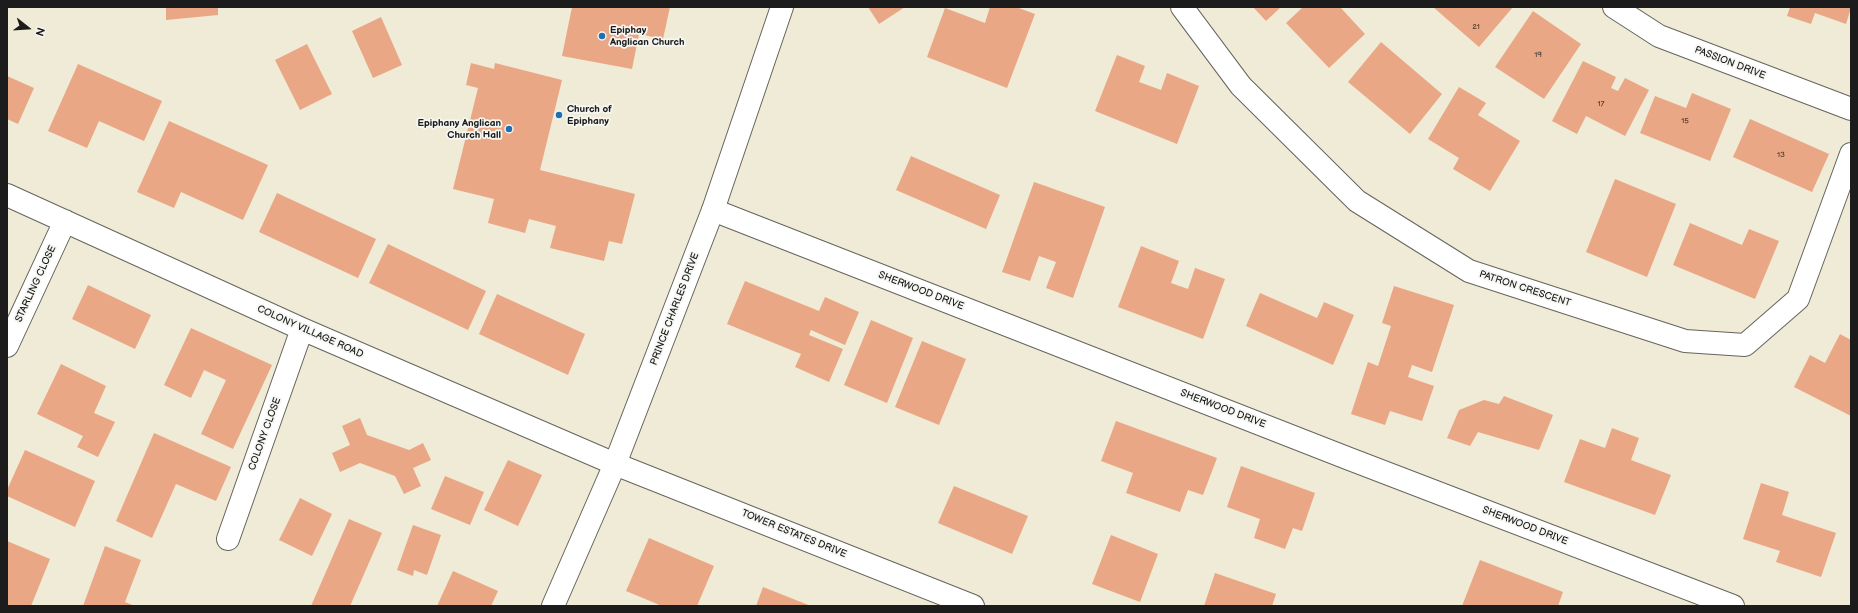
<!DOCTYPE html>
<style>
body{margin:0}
#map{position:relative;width:1858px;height:613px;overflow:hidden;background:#efebd6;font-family:"Balsamiq Sans",sans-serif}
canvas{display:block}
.frame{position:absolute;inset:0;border:8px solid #1c1c1c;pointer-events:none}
.north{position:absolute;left:8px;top:8px;width:40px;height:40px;-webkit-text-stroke:3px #f6f6f2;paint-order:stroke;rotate:107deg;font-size:11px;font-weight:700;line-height:16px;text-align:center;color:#1c1c1c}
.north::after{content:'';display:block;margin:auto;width:14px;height:18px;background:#1c1c1c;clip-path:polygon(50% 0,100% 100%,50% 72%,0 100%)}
</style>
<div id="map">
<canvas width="1858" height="613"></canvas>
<div class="frame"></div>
<div class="north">N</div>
</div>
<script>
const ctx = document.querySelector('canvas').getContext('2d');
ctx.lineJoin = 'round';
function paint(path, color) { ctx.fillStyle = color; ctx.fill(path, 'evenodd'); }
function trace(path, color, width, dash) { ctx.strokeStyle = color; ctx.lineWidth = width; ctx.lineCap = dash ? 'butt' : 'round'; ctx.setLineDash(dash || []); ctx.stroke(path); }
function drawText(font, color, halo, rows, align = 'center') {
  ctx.font = font + ' "Balsamiq Sans",sans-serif'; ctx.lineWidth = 3.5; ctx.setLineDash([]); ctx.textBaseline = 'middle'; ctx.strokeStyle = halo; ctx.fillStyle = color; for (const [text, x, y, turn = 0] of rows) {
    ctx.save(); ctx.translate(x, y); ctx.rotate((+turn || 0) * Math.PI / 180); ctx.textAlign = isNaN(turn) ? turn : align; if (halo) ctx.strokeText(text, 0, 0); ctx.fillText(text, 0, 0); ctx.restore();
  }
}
paint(new Path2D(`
 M 166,7 L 218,7 L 218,15 L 166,20 Z
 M 572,7 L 670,7 L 663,39 L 639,34 L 632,69 L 562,56 Z
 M 868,7 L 905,7 L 879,24 Z
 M 990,7 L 1016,7 L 1035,14 L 1007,88 L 927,57 L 945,8 L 985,23 Z
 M 1253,7 L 1281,7 L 1266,21 Z
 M 1303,7 L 1340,7 L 1365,34 L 1329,68 L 1286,23 Z
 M 1433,7 L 1513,7 L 1479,47 Z
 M 1790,7 L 1851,7 L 1851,8 L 1846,24 L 1815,13 L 1811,24 L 1787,16 Z
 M 1533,11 L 1581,44 L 1544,99 L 1495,67 Z
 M 381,17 L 402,65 L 373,78 L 352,31 Z
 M 1381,42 L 1442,94 L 1410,134 L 1348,82 Z
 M 307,44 L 332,94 L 300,110 L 275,60 Z
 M 1117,55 L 1145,66 L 1139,82 L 1161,90 L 1167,73 L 1199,86 L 1177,144 L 1095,111 Z
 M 1583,61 L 1616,77 L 1611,88 L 1618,91 L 1625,78 L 1649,90 L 1625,136 L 1586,116 L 1577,134 L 1552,121 Z
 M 471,63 L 494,69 L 495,63 L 562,80 L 540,170 L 635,194 L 622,244 L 609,241 L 604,261 L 550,248 L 556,226 L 529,219 L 525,233 L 488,223 L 494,199 L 453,189 L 478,88 L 466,85 Z
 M 78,64 L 162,101 L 144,141 L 99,121 L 87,148 L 48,131 Z
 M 7,76 L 34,88 L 18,124 L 7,119 Z
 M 1459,87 L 1486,103 L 1478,115 L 1520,141 L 1490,191 L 1453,169 L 1459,158 L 1428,139 Z
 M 1692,93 L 1731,109 L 1710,161 L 1640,133 L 1655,96 L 1686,108 Z
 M 1750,119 L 1829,154 L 1812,192 L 1733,157 Z
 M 169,121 L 268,165 L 243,220 L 181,192 L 174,208 L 137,192 Z
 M 911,156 L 1000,195 L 986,229 L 896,190 Z
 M 1615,179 L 1676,204 L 1647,277 L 1586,252 Z
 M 1034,182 L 1105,207 L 1073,298 L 1046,288 L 1056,262 L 1039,256 L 1030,281 L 1002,272 Z
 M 277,193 L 376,239 L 358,278 L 259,232 Z
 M 1690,223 L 1742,245 L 1749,229 L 1779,241 L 1755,299 L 1673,265 Z
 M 388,244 L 486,291 L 468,330 L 369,283 Z
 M 1141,246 L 1179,261 L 1171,283 L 1188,289 L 1195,268 L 1225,279 L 1203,339 L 1118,307 Z
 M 745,281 L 819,311 L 825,297 L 859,312 L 845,345 L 811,330 L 809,335 L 843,349 L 829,382 L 795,367 L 801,354 L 727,324 Z
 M 88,285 L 151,315 L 135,349 L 72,319 Z
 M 1394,286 L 1454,305 L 1432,372 L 1412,365 L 1408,377 L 1434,386 L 1422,421 L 1390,411 L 1385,425 L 1351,414 L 1368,362 L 1378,366 L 1391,326 L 1382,323 Z
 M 1260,293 L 1317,318 L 1324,302 L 1354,315 L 1333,365 L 1246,326 Z
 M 497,294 L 585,334 L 568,375 L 479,334 Z
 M 871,320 L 913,338 L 887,403 L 844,385 Z
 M 191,328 L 272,365 L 233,449 L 201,434 L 226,380 L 204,370 L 191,398 L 164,385 Z
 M 1840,334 L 1851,340 L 1851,416 L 1794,387 L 1810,355 L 1825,363 Z
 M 922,341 L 966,359 L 939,425 L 895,407 Z
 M 61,364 L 106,386 L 94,413 L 115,422 L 98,457 L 77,447 L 83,436 L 37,414 Z
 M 1504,396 L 1553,415 L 1539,450 L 1478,432 L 1470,446 L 1447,438 L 1459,410 L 1484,400 L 1499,404 Z
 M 360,418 L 367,435 L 409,450 L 423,443 L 431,460 L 413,468 L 421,486 L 404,494 L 395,476 L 360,463 L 340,472 L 332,453 L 350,445 L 342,426 Z
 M 1116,421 L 1217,458 L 1203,495 L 1188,490 L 1180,512 L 1126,493 L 1133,473 L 1101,461 Z
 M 1612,428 L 1639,438 L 1631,460 L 1671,475 L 1655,515 L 1564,482 L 1580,439 L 1605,448 Z
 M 154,433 L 231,467 L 216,501 L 176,484 L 152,538 L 116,521 Z
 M 25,450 L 95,481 L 75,527 L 7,496 L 7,490 Z
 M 508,460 L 542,475 L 518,526 L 484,510 Z
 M 1241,466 L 1315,493 L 1302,531 L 1293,528 L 1285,549 L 1254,538 L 1260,519 L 1227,507 Z
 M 445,476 L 484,492 L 470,525 L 431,509 Z
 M 1761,483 L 1789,492 L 1782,515 L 1836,533 L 1821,577 L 1776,562 L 1780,551 L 1743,539 Z
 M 954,486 L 1028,516 L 1012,554 L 938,523 Z
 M 300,498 L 332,514 L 312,556 L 279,540 Z
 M 349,519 L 382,533 L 350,606 L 311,606 Z
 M 413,525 L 441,535 L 427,575 L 414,570 L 413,576 L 397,570 Z
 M 1111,535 L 1158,554 L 1140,602 L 1092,584 Z
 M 649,538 L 714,566 L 697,606 L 662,606 L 626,591 Z
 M 7,541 L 50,559 L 31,606 L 7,605 Z
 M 105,546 L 141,560 L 125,602 L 135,606 L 83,606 Z
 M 1480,560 L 1563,592 L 1558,606 L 1462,606 Z
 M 453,571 L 498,591 L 491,606 L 437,606 Z
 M 1215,573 L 1276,594 L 1272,606 L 1204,606 Z
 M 763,587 L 811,606 L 756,606 Z`), '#eaa785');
const minor = new Path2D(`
 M 1182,7 L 1241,86 L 1357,201 L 1469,271 L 1685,341 L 1745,345 L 1798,299 L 1851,154
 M 1614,7 L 1659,36 L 1851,109
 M 7,195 L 302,329 L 615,464 L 973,606
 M 713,210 L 1347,458 L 1733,606
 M 7,346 L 65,221
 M 228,539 L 302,329`);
const trunk = new Path2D(`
 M 553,606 L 615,464 L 713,210 L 782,7`);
trace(minor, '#66645d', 24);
trace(trunk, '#66645d', 24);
trace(minor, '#fff', 22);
trace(trunk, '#fff', 22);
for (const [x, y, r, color] of [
 [602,36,4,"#1f6fb2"],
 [559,115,4,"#1f6fb2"],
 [509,129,4,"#1f6fb2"]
]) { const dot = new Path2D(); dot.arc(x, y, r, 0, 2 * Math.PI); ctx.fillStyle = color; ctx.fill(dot); trace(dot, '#f6f6f2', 1.5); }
drawText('8px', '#503f36', null, [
 ["21",1476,27],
 ["19",1538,55],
 ["17",1601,104],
 ["15",1685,121],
 ["13",1781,155]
]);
drawText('bold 10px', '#1c1c1c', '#f6f6f2', [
 ["Epiphay",610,30],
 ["Anglican Church",610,42],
 ["Church of",567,109],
 ["Epiphany",567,121],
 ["Epiphany Anglican",501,123,"right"],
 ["Church Hall",501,135,"right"]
], 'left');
drawText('10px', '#1c1c1c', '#f6f6f2', [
 ["PASSION DRIVE",1730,63,21],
 ["STARLING CLOSE",36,284,-65],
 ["PATRON CRESCENT",1525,289,18],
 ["SHERWOOD DRIVE",921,291,21],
 ["PRINCE CHARLES DRIVE",675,309,-69],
 ["COLONY VILLAGE ROAD",310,332,24],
 ["SHERWOOD DRIVE",1223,409,21],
 ["COLONY CLOSE",265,434,-70],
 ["SHERWOOD DRIVE",1525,526,21],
 ["TOWER ESTATES DRIVE",794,534,22]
]);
</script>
